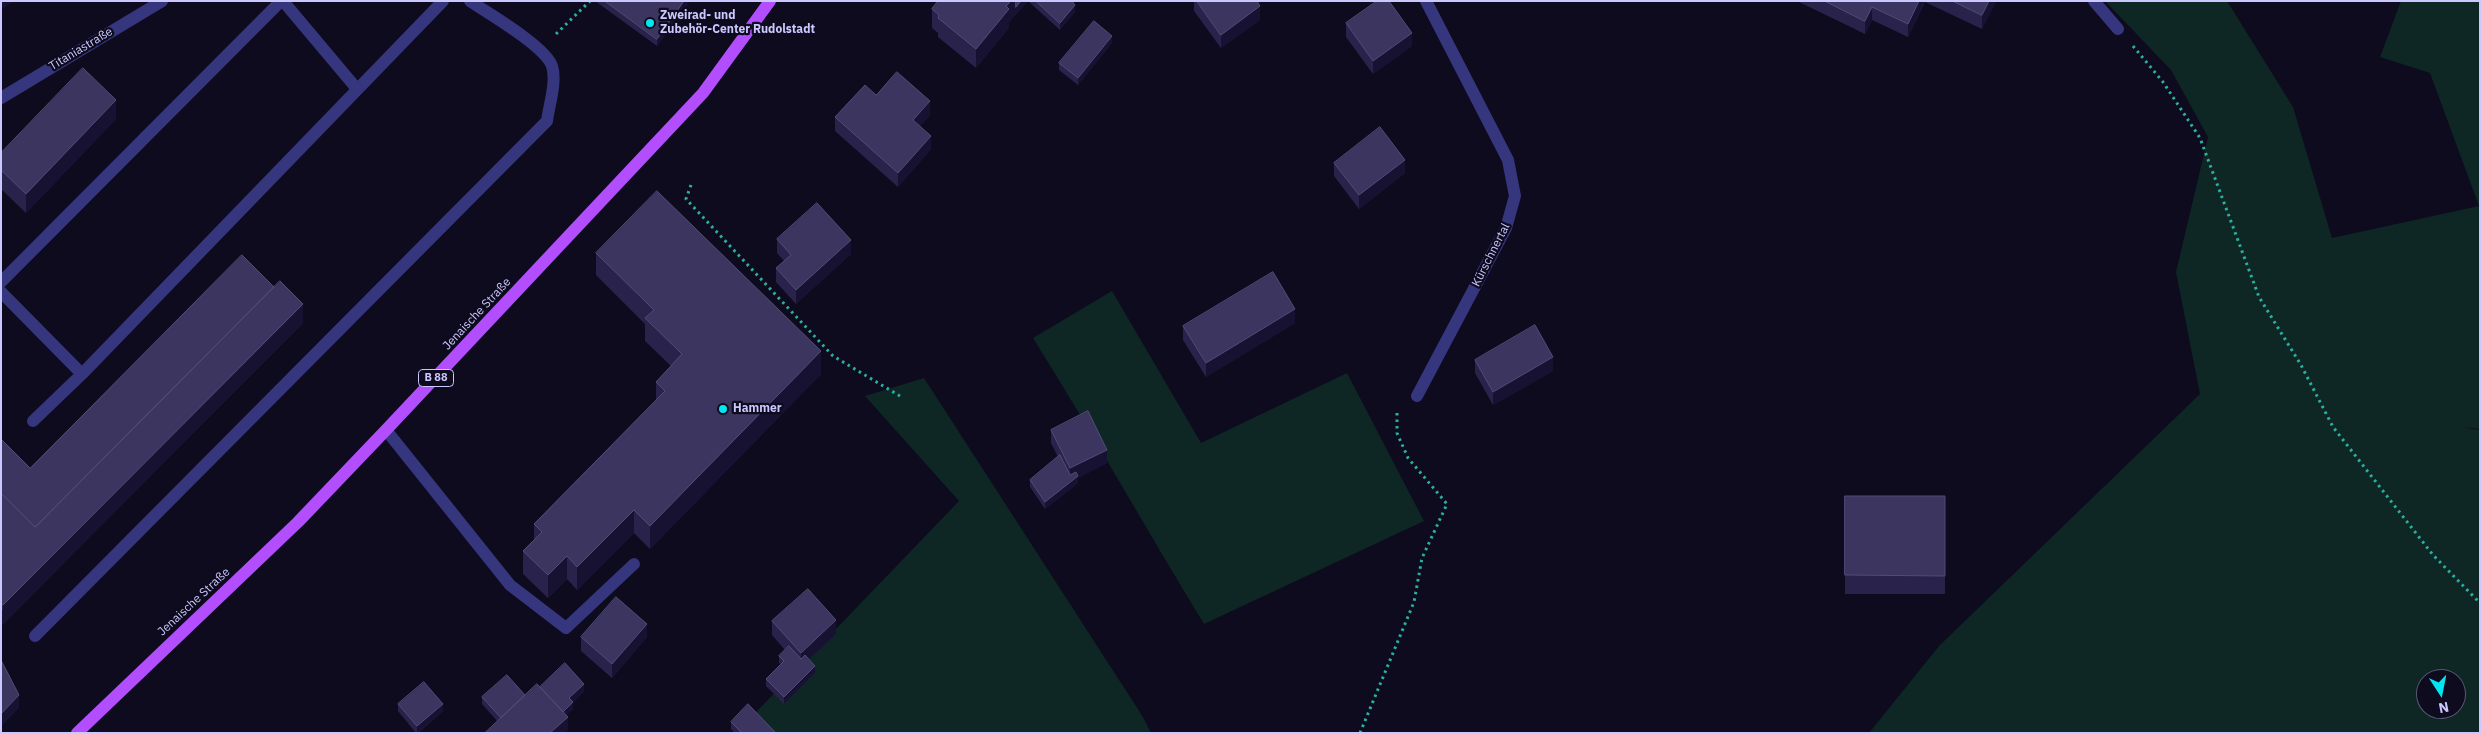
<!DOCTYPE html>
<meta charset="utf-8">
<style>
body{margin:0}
#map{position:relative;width:2481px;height:734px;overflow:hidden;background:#0d0b1d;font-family:"IBM Plex Sans",sans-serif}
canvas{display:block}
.frame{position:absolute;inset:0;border:2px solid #cbc7ff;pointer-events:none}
.north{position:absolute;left:2416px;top:669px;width:50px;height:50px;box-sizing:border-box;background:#0d0b1d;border:1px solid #595677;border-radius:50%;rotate:169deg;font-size:14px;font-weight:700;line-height:20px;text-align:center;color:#cbc7ff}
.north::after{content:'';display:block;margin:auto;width:18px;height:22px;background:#00e7f2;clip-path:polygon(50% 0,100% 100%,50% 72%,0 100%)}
</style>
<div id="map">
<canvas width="2481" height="734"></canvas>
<div class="frame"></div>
<div class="north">N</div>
</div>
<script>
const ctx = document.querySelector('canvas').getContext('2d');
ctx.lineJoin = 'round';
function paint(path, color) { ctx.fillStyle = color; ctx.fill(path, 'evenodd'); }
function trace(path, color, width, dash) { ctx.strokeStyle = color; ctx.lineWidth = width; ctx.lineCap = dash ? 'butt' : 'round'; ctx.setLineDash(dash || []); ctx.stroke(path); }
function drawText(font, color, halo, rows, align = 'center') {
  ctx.font = font + ' "IBM Plex Sans",sans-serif'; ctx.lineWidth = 4.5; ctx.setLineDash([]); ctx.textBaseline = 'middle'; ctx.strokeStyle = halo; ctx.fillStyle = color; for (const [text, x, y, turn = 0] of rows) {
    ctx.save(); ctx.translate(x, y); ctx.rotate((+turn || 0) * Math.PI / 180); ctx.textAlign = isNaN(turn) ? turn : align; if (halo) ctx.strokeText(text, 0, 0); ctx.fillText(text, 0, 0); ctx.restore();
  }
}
paint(new Path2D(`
 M 2105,1 L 2227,1 L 2293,107 L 2332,238 L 2479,206 L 2430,73 L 2380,57 L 2401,1 L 2480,1 L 2480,429 L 2462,427 L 2480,430 L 2480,733 L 1869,733 L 1939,646 L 2200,394 L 2176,272 L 2208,137 L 2171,70 ZM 2426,679 L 2456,679 L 2456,709 L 2426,709 Z
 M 1112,291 L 1201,443 L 1347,373 L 1424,521 L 1204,624 C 1146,529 1092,432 1033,338 Z
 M 924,378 L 1143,717 L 1151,733 L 736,733 L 959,501 L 865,396 Z`), '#0e2725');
trace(new Path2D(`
 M 556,34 L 590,1
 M 2133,46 L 2163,82 L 2200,138 L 2259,297 L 2301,365 L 2333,427 L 2433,555 L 2480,603
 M 691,185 L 686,199 L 833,356 L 900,396
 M 1360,733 L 1414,602 L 1422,558 L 1447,504 L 1408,458 L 1397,433 L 1397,412 L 1399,411`), '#2bb0a0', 3, [2.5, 4]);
trace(new Path2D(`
 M 2094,1 L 2118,29
 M 1,282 L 281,1
 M 1,292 L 82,374
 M 1417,396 L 1506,228 L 1515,196 L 1508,160 L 1426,1
 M 33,421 L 82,374 L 443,1
 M 386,430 L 510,585 L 566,628 L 634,564
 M 35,636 L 547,121 C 549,105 557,82 552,66 C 545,46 489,14 470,1`), '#35367d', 12);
trace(new Path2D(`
 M 283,1 L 357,89
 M 1,98 L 162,1`), '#35367d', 12);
trace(new Path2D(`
 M 77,733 L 298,522 L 386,430 L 703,93 L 770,1`), '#b34eff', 12);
paint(new Path2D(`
 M 595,1 L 690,1 L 657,46 Z
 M 938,1 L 1072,1 L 1075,12 L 1060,30 L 1028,1 L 1009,22 L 1009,28 L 976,68 L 938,37 L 938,33 L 932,28 L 932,9 Z
 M 1194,1 L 1257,1 L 1260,20 L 1221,48 L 1194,11 Z
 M 1797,1 L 1996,1 L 1982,29 L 1925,2 L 1908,37 L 1872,20 L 1865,34 Z
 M 1346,23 L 1412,46 L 1373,74 L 1346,37 Z
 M 1112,43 L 1078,85 L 1059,70 L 1059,63 Z
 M 876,95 L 930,115 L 920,126 L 931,149 L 898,187 L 835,131 L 835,117 Z
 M 116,119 L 26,213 L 1,189 L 1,153 Z
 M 1334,163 L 1405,173 L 1359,209 L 1334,176 Z
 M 777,239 L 851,254 L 796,304 L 776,282 L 776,268 L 784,261 L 777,253 Z
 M 596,253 L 821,374 L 650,549 L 634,533 L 577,590 L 567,579 L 548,598 L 523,574 L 523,551 L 534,540 L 534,524 L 656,400 L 656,382 L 671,366 L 645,341 L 645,324 L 596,275 Z
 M 303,323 L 1,626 L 1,439 L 30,468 Z
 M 1295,323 L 1206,377 L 1183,340 L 1183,326 Z
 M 1475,360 L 1553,371 L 1493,405 L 1475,373 Z
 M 1051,430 L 1107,463 L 1078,478 L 1078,483 L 1045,509 L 1030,487 L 1030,480 L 1058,457 L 1051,443 Z
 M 1845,496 L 1945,496 L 1945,594 L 1845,594 Z
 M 772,621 L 836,634 L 809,659 L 815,673 L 784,704 L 766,686 L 766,679 L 781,664 L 779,663 L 779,656 L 785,650 L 772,635 Z
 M 581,637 L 647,637 L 612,678 L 581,651 Z
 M 540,687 L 584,691 L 573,702 L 573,709 L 566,715 L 568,730 L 497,721 L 482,704 L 482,697 L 525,695 Z
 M 398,704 L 443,711 L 418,733 L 416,733 L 398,711 Z
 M 731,722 L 776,733 L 735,733 L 731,729 Z`), '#29234c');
paint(new Path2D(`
 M 1,1 L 15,1 L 1,9 Z
 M 684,1 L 690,1 L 657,46 L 657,39 Z
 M 1011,1 L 1016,1 L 1016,14 L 1009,22 L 1009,28 L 976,68 L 976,49 Z
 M 1021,1 L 1028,1 L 1016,14 L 1016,7 Z
 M 1919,1 L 1925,1 L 1908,37 L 1908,24 Z
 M 1989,1 L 1996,1 L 1982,29 L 1982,15 Z
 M 1075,5 L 1075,12 L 1060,30 L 1060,23 Z
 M 1260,6 L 1260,20 L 1221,48 L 1221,35 Z
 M 1872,7 L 1872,20 L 1865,34 L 1865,21 Z
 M 1412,33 L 1412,46 L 1373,74 L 1373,61 Z
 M 1112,36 L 1112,43 L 1078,85 L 1078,78 Z
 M 116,100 L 116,119 L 26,213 L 26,194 Z
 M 930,101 L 930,115 L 913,134 L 913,120 Z
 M 931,136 L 931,149 L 898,187 L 898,173 Z
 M 1405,160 L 1405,173 L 1359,209 L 1359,195 Z
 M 851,240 L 851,254 L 796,304 L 796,290 Z
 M 303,304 L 303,323 L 3,624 L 3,605 Z
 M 1295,309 L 1295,323 L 1206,377 L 1206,363 Z
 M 821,351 L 821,374 L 650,549 L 650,526 Z
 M 1553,357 L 1553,371 L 1493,405 L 1493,392 Z
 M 1107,450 L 1107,463 L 1078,478 L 1078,483 L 1045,509 L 1045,502 L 1070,482 L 1070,468 Z
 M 634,510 L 634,533 L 577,590 L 577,567 Z
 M 567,556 L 567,579 L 548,598 L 548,575 Z
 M 3,610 L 3,624 L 1,626 L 1,613 Z
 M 836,620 L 836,634 L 801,667 L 801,653 Z
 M 647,624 L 647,637 L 612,678 L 612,664 Z
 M 815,666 L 815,673 L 784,704 L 784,697 Z
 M 584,684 L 584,691 L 569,705 L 569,698 Z
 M 19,695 L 19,708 L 1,727 L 1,714 Z
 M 573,702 L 573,709 L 559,722 L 559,715 Z
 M 443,704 L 443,711 L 417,733 L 417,726 Z
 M 568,717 L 568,730 L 565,733 L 550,733 Z`), '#171231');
const building = new Path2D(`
 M 605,1 L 684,1 L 657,39 Z
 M 938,1 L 1011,1 L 1006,6 L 1009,9 L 976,49 L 938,18 L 939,15 L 932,9 Z
 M 1016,1 L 1021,1 L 1016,7 Z
 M 1036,1 L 1072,1 L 1075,5 L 1060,23 Z
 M 1197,1 L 1257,1 L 1260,6 L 1221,35 Z
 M 1377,1 L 1389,1 L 1412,33 L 1373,61 L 1346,23 Z
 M 1825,1 L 1919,1 L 1908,24 L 1872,7 L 1865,21 Z
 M 1953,1 L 1989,1 L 1982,15 Z
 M 1094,21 L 1112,36 L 1078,78 L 1059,63 Z
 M 83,68 L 116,100 L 26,194 L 1,170 L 1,153 Z
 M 897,72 L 930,101 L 913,120 L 931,136 L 898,173 L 835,117 L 865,85 L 876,95 Z
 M 1380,127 L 1405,160 L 1359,195 L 1334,163 Z
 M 657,191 L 821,351 L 650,526 L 634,510 L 577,567 L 567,556 L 548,575 L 523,551 L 542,532 L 534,524 L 665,391 L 656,382 L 682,354 L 645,318 L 654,310 L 596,253 Z
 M 817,203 L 851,240 L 796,290 L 776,268 L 791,255 L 777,239 Z
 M 242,255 L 274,287 L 35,527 L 1,493 L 1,439 L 30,468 Z
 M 1273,272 L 1295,309 L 1206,363 L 1183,326 Z
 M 280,281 L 303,304 L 3,605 L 1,603 L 1,493 L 35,527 Z
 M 1535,325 L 1553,357 L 1493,392 L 1475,360 Z
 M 1088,411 L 1107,450 L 1070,468 L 1051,430 Z
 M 1060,455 L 1070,475 L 1076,472 L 1078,476 L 1045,502 L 1030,480 Z
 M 1845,496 L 1945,496 L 1945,576 L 1845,575 Z
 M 808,589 L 836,620 L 801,653 L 772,621 Z
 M 616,597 L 647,624 L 612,664 L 581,637 Z
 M 789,646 L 801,659 L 805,655 L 815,666 L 784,697 L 766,679 L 784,661 L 779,656 Z
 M 1,660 L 19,695 L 1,714 Z
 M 565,663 L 584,684 L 569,698 L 573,702 L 563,712 L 540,687 Z
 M 507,675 L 525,695 L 501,718 L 482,697 Z
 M 424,682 L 443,704 L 417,726 L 398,704 Z
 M 537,684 L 568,717 L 550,733 L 485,733 Z
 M 748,704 L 776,733 L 742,733 L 731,722 Z`);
paint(building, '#3b355f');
trace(building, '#514c78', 1);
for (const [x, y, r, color] of [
 [650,23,5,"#00e7f2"],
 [723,409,5,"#00e7f2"]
]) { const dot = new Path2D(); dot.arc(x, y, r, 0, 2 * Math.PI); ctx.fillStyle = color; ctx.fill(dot); trace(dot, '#0d0b1d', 2); }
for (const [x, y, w] of [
 [436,378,35]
]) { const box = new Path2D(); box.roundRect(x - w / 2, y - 8.5, w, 17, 4); ctx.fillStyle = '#0d0b1d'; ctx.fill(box); trace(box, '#cbc7ff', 1); }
drawText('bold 11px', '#cbc7ff', null, [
 ["B 88",436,378]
]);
drawText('bold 12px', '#cbc7ff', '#0d0b1d', [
 ["Zweirad- und",660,16],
 ["Zubehör-Center Rudolstadt",660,30],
 ["Hammer",733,409]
], 'left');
drawText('12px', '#cbc7ff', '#0d0b1d', [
 ["Titaniastraße",81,49,-31],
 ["Kürschnertal",1491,255,-63],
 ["Jenaische Straße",477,314,-47],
 ["Jenaische Straße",194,602,-43]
]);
</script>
